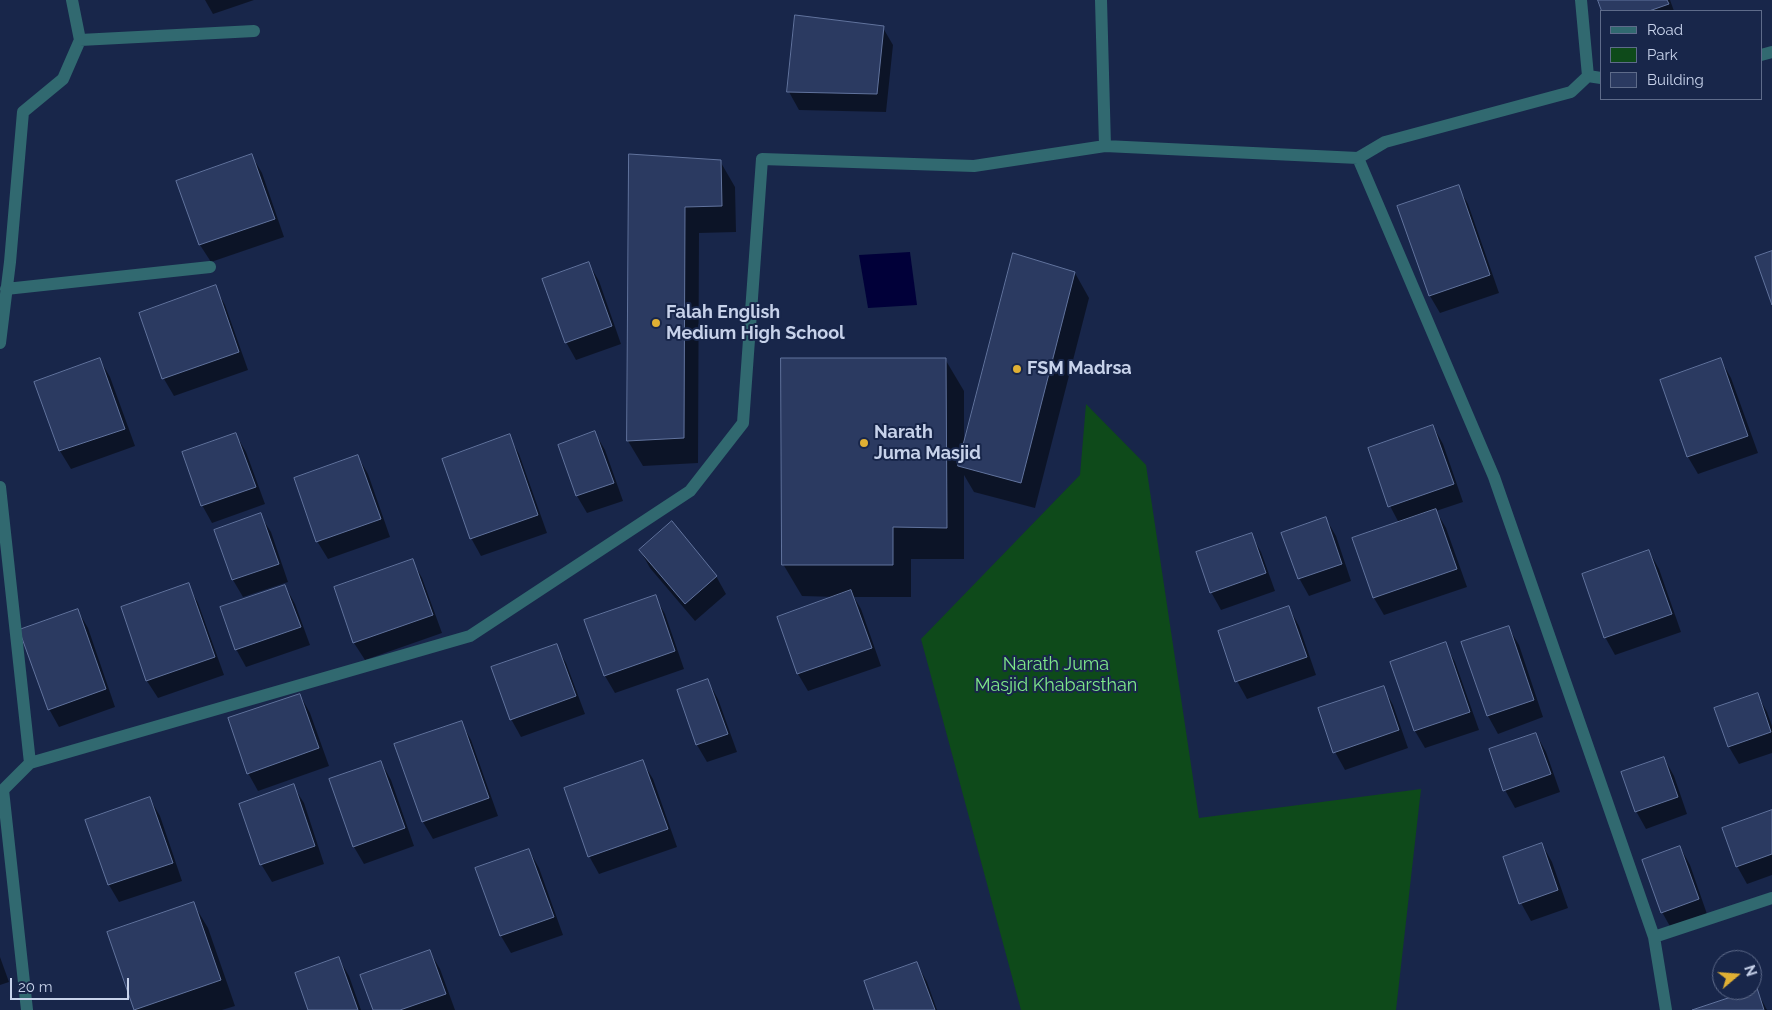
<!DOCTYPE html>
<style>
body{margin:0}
#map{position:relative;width:1772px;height:1010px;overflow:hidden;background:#18264a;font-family:Raleway,sans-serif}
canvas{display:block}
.legend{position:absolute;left:1600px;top:10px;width:162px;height:90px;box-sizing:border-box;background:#18264a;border:1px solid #5e6b8a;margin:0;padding:6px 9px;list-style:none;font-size:15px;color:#c7d2ea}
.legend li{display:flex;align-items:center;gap:10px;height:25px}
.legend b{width:25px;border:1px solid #5e6b8a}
.north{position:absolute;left:1712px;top:950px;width:50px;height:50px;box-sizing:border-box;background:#18264a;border:1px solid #5e6b8a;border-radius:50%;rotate:72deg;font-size:14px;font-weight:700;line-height:20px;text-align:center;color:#c7d2ea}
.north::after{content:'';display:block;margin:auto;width:18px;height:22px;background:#e0b034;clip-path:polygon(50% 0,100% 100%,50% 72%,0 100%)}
.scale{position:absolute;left:10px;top:978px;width:119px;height:22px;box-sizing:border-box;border:2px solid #c7d2ea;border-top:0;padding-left:6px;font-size:15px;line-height:18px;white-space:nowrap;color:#c7d2ea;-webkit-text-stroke:4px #18264a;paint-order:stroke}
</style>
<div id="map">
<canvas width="1772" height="1010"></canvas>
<ul class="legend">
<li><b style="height:6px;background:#316970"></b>Road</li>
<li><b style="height:14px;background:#0e4a1a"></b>Park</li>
<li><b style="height:14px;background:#2b3a61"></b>Building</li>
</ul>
<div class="north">N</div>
<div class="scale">20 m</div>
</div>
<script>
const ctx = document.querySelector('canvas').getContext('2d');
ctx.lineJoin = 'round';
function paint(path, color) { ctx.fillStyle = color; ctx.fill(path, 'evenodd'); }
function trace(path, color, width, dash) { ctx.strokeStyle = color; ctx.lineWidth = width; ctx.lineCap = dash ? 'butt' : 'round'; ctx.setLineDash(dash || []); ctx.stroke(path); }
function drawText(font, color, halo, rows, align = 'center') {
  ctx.font = font + ' Raleway,sans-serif'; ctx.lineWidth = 4; ctx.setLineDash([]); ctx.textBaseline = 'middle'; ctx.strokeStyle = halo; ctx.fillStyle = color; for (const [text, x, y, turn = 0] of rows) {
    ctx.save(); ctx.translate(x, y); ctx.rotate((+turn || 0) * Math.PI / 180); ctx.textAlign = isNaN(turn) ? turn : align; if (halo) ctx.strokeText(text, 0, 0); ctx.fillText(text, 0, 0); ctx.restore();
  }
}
paint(new Path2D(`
 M 1086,404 L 1146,465 L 1199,818 L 1421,789 L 1396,1010 L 1021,1010 L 921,639 L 1080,475 Z`), '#0e4a1a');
paint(new Path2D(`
 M 910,252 L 917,305 L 868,308 L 859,255 Z`), '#010039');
paint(new Path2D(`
 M 205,0 L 254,0 L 213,14 Z
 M 1599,0 L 1670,0 L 1674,11 L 1603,11 Z
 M 883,28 L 893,45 L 886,112 L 799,110 L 789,92 Z
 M 630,155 L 720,161 L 735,187 L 736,232 L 699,233 L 698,463 L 643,466 L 628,441 Z
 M 252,156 L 262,173 L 284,237 L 211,262 L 200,245 L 178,182 Z
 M 1458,187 L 1468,204 L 1499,293 L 1440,313 L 1430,296 L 1399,207 Z
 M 589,264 L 599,281 L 621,344 L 576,360 L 566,342 Z
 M 1075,273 L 1089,298 L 1035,508 L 974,492 L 964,475 L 964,559 L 911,559 L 911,597 L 854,597 L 861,609 L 881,666 L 808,691 L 798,674 L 778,617 L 836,597 L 802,596 L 783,564 L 945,359 L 964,391 L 964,444 Z
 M 215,287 L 225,305 L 248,370 L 174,396 L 164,379 L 140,313 Z
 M 100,360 L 110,377 L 135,446 L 71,469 L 60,451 L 36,382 Z
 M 1721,360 L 1731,378 L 1758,453 L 1698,474 L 1688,457 Z
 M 1433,426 L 1443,444 L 1463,502 L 1436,511 L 1446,528 L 1467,587 L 1384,615 L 1374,598 L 1353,539 L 1399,523 L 1390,506 Z
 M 595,433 L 605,450 L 623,501 L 587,513 L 577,496 L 559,445 Z
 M 236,435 L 246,452 L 265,504 L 212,523 L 202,505 Z
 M 509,436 L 519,454 L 547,533 L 481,556 L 471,538 Z
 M 358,457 L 368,474 L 390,537 L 328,559 L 317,541 Z
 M 260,515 L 271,532 L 288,582 L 243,597 L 233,580 L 216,531 Z
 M 1326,519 L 1336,536 L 1351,581 L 1309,596 L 1299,578 Z
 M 1251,534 L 1261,552 L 1275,591 L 1221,610 L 1211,592 Z
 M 640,550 L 716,576 L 726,594 L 695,621 L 650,568 Z
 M 1649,551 L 1659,569 L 1681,632 L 1615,655 L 1605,637 Z
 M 412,560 L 422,578 L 442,633 L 365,660 L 354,643 L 335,587 Z
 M 188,585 L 198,603 L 224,675 L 158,698 L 147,681 L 122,608 Z
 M 285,586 L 295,604 L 310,645 L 246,667 L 236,649 Z
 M 655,597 L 665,614 L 684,669 L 615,693 L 605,676 Z
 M 1289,608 L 1299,626 L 1316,675 L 1247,699 L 1237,681 Z
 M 78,611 L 88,628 L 115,707 L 59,727 L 49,709 Z
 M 1508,627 L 1519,645 L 1543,717 L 1498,734 L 1488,716 L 1462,643 Z
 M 1445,644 L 1455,662 L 1479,730 L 1425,748 L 1415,731 L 1392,663 Z
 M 556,646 L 566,663 L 585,714 L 521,737 L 511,719 Z
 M 708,681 L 718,699 L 737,752 L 707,762 L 697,745 Z
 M 1383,687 L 1393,705 L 1408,748 L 1345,770 L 1335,752 Z
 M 1757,694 L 1767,712 L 1772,726 L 1772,753 L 1739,764 L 1729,747 Z
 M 300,695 L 310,713 L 329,766 L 258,791 L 248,773 Z
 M 461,722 L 471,740 L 498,816 L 433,839 L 423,822 Z
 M 1536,734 L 1546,752 L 1560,792 L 1515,808 L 1505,790 Z
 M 1664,758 L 1674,776 L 1687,814 L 1646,829 L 1636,811 Z
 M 642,761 L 653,779 L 677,847 L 599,874 L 589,856 Z
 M 381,762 L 391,780 L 414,846 L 364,864 L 354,847 Z
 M 293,786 L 304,803 L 324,864 L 272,882 L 261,864 Z
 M 150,799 L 160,816 L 182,881 L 119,902 L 109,885 L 87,821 Z
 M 1772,811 L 1772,875 L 1747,884 L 1737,866 Z
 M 1542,844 L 1552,862 L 1568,908 L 1531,921 L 1521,903 Z
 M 1680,847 L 1690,865 L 1708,917 L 1672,930 L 1662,912 Z
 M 529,850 L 539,868 L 563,935 L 511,953 L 501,936 Z
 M 193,903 L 208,928 L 235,1006 L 222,1010 L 135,1010 L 108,933 Z
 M 430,952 L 440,969 L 455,1010 L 374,1010 Z
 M 0,957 L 9,982 L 0,985 Z
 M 339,959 L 349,976 L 361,1010 L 309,1010 Z
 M 917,964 L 927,982 L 937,1010 L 876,1010 Z
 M 1756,989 L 1767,1010 L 1696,1010 Z`), '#0007');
const building = new Path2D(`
 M 1598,0 L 1667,0 L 1669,4 L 1649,11 L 1602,11 Z
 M 795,15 L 884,26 L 877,94 L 787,92 Z
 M 252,154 L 275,219 L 199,245 L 176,181 Z
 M 629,154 L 721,160 L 722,206 L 685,207 L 684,438 L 627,441 Z
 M 1459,185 L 1490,275 L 1429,296 L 1397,206 Z
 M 1772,251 L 1772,305 L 1755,257 Z
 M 1013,253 L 1075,272 L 1021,483 L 958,466 Z
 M 589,262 L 612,326 L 565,343 L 542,279 Z
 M 216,285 L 239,352 L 162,379 L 139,313 Z
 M 100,358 L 125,429 L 59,451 L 34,382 Z
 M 781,358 L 946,358 L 947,528 L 893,527 L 893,565 L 782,565 Z
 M 1721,358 L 1748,436 L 1687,457 L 1660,380 Z
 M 1433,425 L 1454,484 L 1388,507 L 1368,448 Z
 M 595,431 L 614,483 L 576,496 L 558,445 Z
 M 236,433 L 256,487 L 201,506 L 182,452 Z
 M 510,434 L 538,515 L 470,539 L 442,459 Z
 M 358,455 L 381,519 L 316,542 L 294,478 Z
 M 1436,509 L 1457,569 L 1373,598 L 1352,538 Z
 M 261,513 L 279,564 L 232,580 L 214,530 Z
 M 1326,517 L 1342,564 L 1298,579 L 1281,533 Z
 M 672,521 L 717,576 L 685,604 L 639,550 Z
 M 1252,533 L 1266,573 L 1210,593 L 1196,552 Z
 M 1649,550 L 1672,614 L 1604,638 L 1582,574 Z
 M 413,559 L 433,615 L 353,643 L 334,587 Z
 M 189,583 L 215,657 L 146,681 L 121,607 Z
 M 285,585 L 301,627 L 235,650 L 220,607 Z
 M 851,590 L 872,648 L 797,674 L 777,617 Z
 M 656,595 L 675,651 L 604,676 L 584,620 Z
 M 1289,606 L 1307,657 L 1235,682 L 1218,631 Z
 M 78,609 L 106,689 L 48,710 L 19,630 Z
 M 1509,626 L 1534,700 L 1487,716 L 1461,642 Z
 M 1446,642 L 1470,712 L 1414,731 L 1390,662 Z
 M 557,644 L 576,696 L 510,720 L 491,667 Z
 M 708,679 L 728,734 L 696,745 L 677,690 Z
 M 1384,686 L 1399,730 L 1333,753 L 1318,708 Z
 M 1758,693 L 1771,732 L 1728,747 L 1714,708 Z
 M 300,694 L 319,748 L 247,774 L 228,718 Z
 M 462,721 L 489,798 L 422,822 L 394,744 Z
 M 1536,733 L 1551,774 L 1503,791 L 1489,749 Z
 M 1664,757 L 1678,797 L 1635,812 L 1621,772 Z
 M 643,760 L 668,829 L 588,857 L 564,788 Z
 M 381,761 L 405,828 L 353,847 L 329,779 Z
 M 294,784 L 315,846 L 260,865 L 239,804 Z
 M 150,797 L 173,863 L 108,885 L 85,820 Z
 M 1772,810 L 1772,854 L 1736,867 L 1722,828 Z
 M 1542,843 L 1558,890 L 1519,904 L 1503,857 Z
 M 1680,846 L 1699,899 L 1661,913 L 1642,860 Z
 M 529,849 L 554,917 L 500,936 L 475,868 Z
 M 194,902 L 221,980 L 134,1010 L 107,932 Z
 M 430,950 L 446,994 L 400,1010 L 373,1010 L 360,975 Z
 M 339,957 L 358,1010 L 308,1010 L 295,973 Z
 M 917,962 L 935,1010 L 874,1010 L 864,981 Z
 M 1757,988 L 1764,1010 L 1692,1010 L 1752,990 Z`);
paint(building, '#2b3a61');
trace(building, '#61739d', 1);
trace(new Path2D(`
 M 1101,0 L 1105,146
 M 1581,0 L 1588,76
 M 80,40 L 254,31
 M 1761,55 L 1772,52
 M 1588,76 L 1601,78
 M 1358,158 L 1494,477 L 1654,937 L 1666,1010
 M 6,289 L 210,267
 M 0,343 L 10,262 L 23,112 L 63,79 L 80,40 L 72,0
 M 0,487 L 30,763 L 3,790 L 27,1010
 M 30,763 L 470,636 L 690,491 L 743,423 L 762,159 L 974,166 L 1105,146 L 1358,158 L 1385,142 L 1571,92 L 1588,76
 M 1654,937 L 1772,898`), '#316970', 12);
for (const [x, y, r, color] of [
 [656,323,5,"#e0b034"],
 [1017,369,5,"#e0b034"],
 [864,443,5,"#e0b034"]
]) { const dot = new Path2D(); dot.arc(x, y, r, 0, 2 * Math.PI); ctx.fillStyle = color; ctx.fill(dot); trace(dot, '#18264a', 2); }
drawText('bold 18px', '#c7d2ea', '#18264a', [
 ["Falah English",666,313],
 ["Medium High School",666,334],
 ["FSM Madrsa",1027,369],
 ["Narath",874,433],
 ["Juma Masjid",874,454]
], 'left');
drawText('18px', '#7fe88a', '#18264a', [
 ["Narath Juma",1056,665],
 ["Masjid Khabarsthan",1056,686]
]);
</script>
